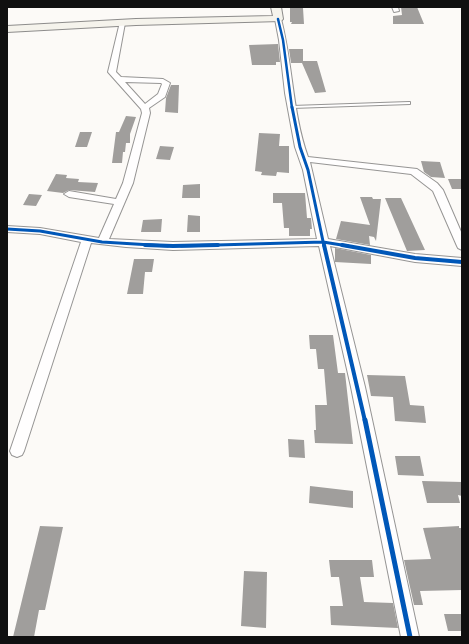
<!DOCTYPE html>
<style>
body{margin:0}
#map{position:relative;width:469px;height:644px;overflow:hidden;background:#fcfaf7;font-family:Merriweather,serif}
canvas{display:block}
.frame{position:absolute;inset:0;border:8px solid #101010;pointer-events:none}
</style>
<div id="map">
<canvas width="469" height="644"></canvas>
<div class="frame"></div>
</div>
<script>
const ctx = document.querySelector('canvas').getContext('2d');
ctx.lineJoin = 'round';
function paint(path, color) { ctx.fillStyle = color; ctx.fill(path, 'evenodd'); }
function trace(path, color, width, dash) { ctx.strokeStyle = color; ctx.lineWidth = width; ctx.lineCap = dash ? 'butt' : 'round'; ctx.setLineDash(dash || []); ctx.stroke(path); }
paint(new Path2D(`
 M 401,7 L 417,7 L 424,24 L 393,24 L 393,16 L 402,15 Z
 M 290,8 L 303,8 L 304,24 L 291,24 L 292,22 L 290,22 Z
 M 278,44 L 280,62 L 276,62 L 276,65 L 252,65 L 249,45 Z
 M 289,49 L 303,49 L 303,61 L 317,61 L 326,92 L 315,93 L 302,63 L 291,63 Z
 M 171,85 L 179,85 L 178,113 L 165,112 L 166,98 Z
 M 126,116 L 136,117 L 130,134 L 130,143 L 126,143 L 125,152 L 123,152 L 122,163 L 112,163 L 116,132 L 119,132 Z
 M 80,132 L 92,132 L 87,147 L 75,147 Z
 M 259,133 L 280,134 L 279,146 L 289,146 L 289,173 L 277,172 L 276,176 L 261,175 L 262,172 L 255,171 Z
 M 160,146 L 174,147 L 170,160 L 156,159 Z
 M 421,161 L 440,162 L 445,178 L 431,177 L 424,172 Z
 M 56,174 L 67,175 L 66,178 L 79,179 L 78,182 L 98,183 L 95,192 L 69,190 L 63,193 L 47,191 Z
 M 448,179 L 462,179 L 462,189 L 452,189 Z
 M 200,184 L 200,198 L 182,198 L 183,185 Z
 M 273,193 L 305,193 L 307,218 L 311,218 L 312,229 L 310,229 L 310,236 L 289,236 L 289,228 L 284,228 L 282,203 L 273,203 Z
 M 29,194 L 42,195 L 36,206 L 23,205 Z
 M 360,197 L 372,197 L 373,199 L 381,199 L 376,241 L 374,237 L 369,236 L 370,245 L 336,239 L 341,221 L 370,225 Z
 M 385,198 L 401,198 L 425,250 L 407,251 Z
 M 188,215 L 200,216 L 200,232 L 187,232 Z
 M 162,219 L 161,232 L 141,232 L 143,220 Z
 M 335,248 L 371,255 L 371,264 L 335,262 Z
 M 134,259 L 154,259 L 152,272 L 145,272 L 143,294 L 127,294 Z
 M 309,335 L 333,335 L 338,373 L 345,373 L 353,444 L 315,443 L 314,430 L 316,430 L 315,405 L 327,405 L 324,369 L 318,369 L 316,349 L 310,349 Z
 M 367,375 L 405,376 L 410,405 L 424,406 L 426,423 L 395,421 L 393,397 L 371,396 Z
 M 288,439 L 304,440 L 305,458 L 289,457 Z
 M 395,456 L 420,456 L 424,476 L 398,475 Z
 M 422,481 L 462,482 L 462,496 L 458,495 L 460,503 L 427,503 Z
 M 310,486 L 353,491 L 353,508 L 309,503 Z
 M 40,526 L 63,527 L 45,610 L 39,610 L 34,637 L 13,637 Z
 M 459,526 L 459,528 L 462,528 L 462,590 L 420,591 L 423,605 L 414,605 L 404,560 L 431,559 L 423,528 Z
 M 329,560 L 372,560 L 374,577 L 360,577 L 364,602 L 393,603 L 398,628 L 331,625 L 330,606 L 343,606 L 339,577 L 331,577 Z
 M 244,571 L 267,572 L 266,628 L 241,626 Z
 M 444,614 L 462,614 L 462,631 L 448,631 Z`), '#a09e9c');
const lane = new Path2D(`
 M 409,102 L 410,102 L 410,104 L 292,108 L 290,107 L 292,106 Z`);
const street = new Path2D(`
 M 392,7 L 398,7 L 399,11 L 394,12 Z
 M 278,17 L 281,19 C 293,64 292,112 308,157 L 417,169 L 437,183 L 443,190 L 462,234 L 462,250 L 458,248 L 457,246 L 433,191 L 411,174 L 310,162 L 328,239 L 415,254 L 462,258 L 462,266 L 415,262 L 330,246 L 365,387 L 419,637 L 401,637 L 351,387 L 319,246 L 173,250 L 126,247 L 91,243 L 24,451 L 22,455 L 17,457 L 12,455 L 10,451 L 81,242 L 40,234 L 7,232 L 7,226 L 40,228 L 99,238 L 114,204 L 69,197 L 64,194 L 69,191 L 116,199 L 123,183 L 142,113 L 141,109 L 108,72 L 120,22 L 125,23 L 116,72 L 121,77 L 163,79 L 170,83 L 165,97 L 149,108 L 150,113 L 133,183 L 109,239 L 173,242 L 317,239 L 303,170 L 295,147 L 285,93 L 279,40 L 275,19 ZM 125,82 L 161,83 L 162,84 L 158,94 L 145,104 Z`);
const secondary = new Path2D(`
 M 271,7 L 281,7 L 283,19 L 281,21 L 136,25 L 7,32 L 7,26 L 136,19 L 273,16 Z`);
trace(lane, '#969594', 2);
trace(street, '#969594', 2);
trace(secondary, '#8d8c8b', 2);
paint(lane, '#fffefe');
paint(street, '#fffefe');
paint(secondary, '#f5f3ec');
trace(new Path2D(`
 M 278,19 L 283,40 L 292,108`), '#0057b8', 2.5);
trace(new Path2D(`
 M 292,107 L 300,147 L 308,170 L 324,246
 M 7,229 L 40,231 L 102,242 L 168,246
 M 181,246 L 323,242 L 348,246`), '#0057b8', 3);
trace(new Path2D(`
 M 145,245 L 173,246 L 218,245
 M 324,245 L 365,421
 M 342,245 L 415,258 L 462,262`), '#0057b8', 4);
trace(new Path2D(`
 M 365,420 L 410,637`), '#0057b8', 5);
</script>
